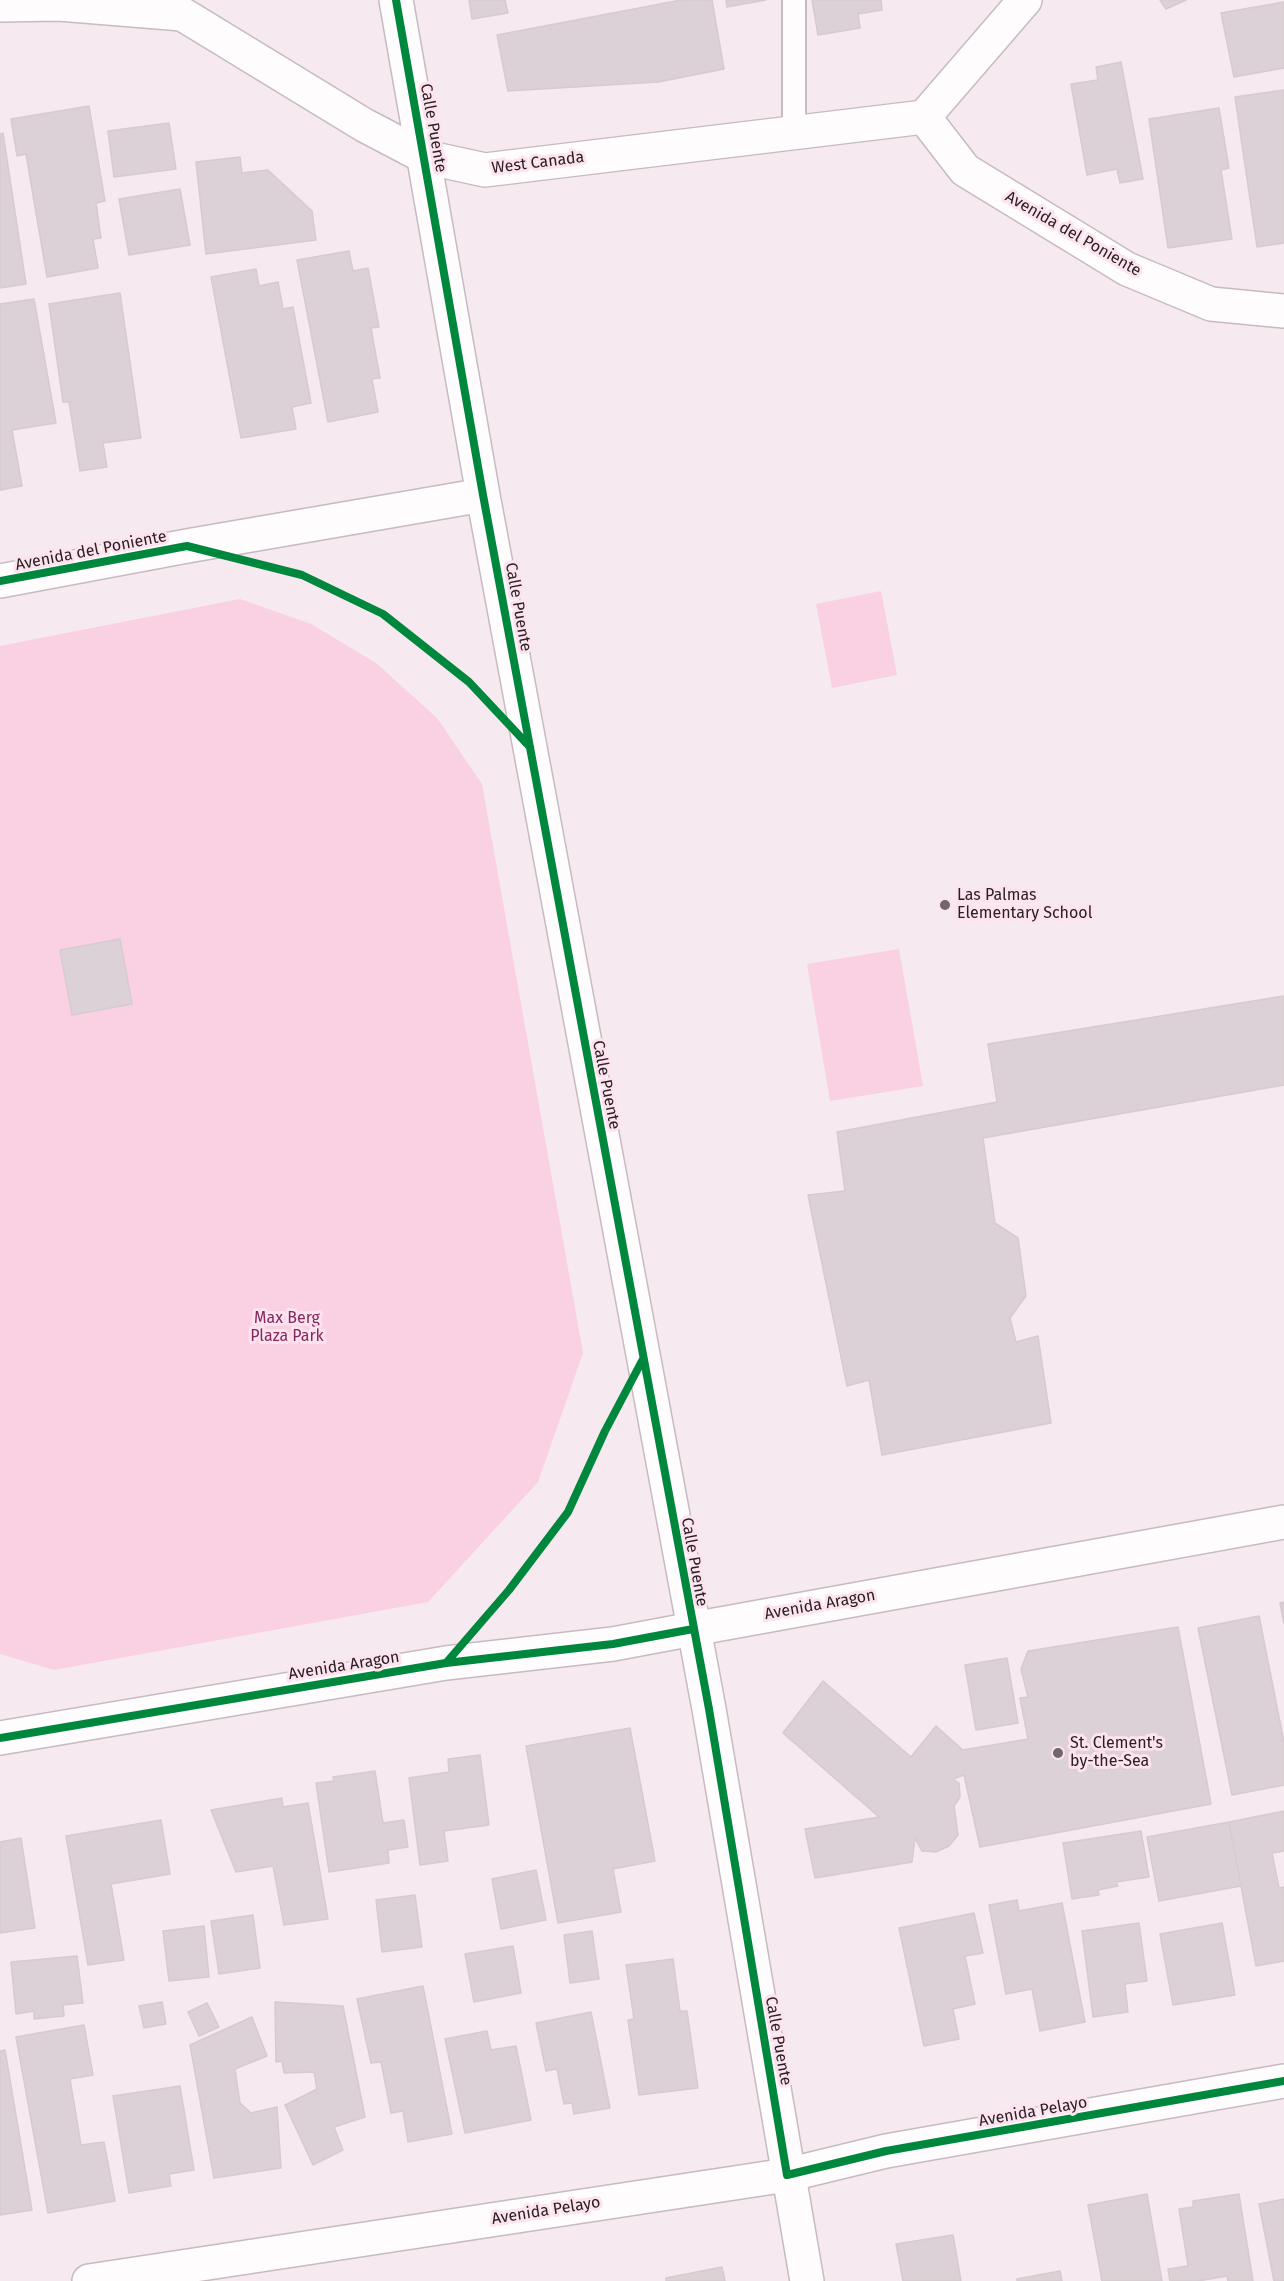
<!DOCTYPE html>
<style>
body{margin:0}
canvas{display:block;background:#f6e9ef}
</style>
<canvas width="1284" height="2281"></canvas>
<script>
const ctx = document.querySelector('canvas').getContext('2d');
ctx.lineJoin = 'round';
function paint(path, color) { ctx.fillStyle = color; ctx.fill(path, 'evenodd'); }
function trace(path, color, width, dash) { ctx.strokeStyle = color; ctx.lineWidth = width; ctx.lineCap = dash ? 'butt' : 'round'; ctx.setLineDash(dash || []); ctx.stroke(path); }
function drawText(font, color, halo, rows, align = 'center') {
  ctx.font = font + ' "Fira Sans",sans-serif'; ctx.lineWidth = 6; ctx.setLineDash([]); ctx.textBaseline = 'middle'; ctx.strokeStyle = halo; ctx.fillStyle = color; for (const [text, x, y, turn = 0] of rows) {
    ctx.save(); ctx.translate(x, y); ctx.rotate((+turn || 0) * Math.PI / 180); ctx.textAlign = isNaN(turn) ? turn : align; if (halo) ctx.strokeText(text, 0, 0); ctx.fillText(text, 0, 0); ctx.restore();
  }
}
paint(new Path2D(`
 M 881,591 L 897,675 L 832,688 L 816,604 Z
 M 240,599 L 311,624 L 376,663 L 437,718 L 482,784 L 583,1353 L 538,1482 L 428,1602 L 54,1670 L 0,1654 L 0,646 Z
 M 899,949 L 923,1086 L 830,1101 L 807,964 Z`), '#fad0e3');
const building = new Path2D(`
 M 469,0 L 505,0 L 508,13 L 472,19 Z
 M 681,0 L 712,0 L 724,69 L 658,82 L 508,91 L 497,35 Z
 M 726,0 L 766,0 L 727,7 Z
 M 812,0 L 881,0 L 882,10 L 858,14 L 860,28 L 818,35 Z
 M 1160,0 L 1186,0 L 1166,9 Z
 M 1284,2 L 1284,68 L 1234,77 L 1221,13 Z
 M 1121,62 L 1143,179 L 1120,183 L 1117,169 L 1087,175 L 1071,84 L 1098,80 L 1096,67 Z
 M 1284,90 L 1284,243 L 1257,247 L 1235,97 Z
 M 89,106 L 105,201 L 96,203 L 101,238 L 93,239 L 98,268 L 47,277 L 26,154 L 17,156 L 11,119 Z
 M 1219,108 L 1229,168 L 1221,170 L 1232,239 L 1168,248 L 1149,119 Z
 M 169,123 L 176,169 L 114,177 L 108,131 Z
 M 3,133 L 26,284 L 0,288 L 0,134 Z
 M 240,157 L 242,173 L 268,170 L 312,211 L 316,240 L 206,254 L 196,162 Z
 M 180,189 L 190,245 L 129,255 L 119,199 Z
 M 349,251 L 353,271 L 368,268 L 379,327 L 371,328 L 380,378 L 372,379 L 378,412 L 328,422 L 297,260 Z
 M 256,269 L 259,286 L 278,282 L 283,309 L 293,307 L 311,403 L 292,407 L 296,429 L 241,438 L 211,277 Z
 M 120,293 L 141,438 L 103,443 L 107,467 L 80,471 L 69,402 L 63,402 L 49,304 Z
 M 34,299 L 56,423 L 12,430 L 22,486 L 0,490 L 0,304 Z
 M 120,939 L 132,1004 L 72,1015 L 60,950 Z
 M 1284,996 L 1284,1085 L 983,1138 L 995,1223 L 1018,1238 L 1026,1296 L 1010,1318 L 1016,1342 L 1038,1336 L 1051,1423 L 882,1455 L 869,1380 L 847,1386 L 808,1195 L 845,1191 L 837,1132 L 997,1102 L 988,1044 Z
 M 1284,1602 L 1284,1623 L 1280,1603 Z
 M 1259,1616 L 1284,1742 L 1284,1785 L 1232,1795 L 1198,1628 Z
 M 1178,1627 L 1211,1804 L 980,1847 L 964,1775 L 953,1779 L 959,1783 L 960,1797 L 954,1806 L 958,1835 L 949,1846 L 936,1852 L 922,1851 L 915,1838 L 912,1862 L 815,1878 L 805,1829 L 879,1817 L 783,1733 L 823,1681 L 911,1757 L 936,1726 L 963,1750 L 1028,1739 L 1020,1698 L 1028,1697 L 1021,1669 L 1028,1651 Z
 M 1007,1658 L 1018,1723 L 976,1730 L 965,1665 Z
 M 630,1728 L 655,1861 L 613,1869 L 621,1912 L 558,1923 L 526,1746 Z
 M 480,1755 L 489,1825 L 444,1831 L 448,1861 L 420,1865 L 409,1778 L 449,1772 L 448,1759 Z
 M 375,1771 L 383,1823 L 404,1820 L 408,1847 L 388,1850 L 389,1863 L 329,1872 L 316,1783 L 334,1781 L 333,1777 Z
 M 282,1798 L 283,1807 L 308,1803 L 328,1919 L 284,1925 L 273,1866 L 236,1872 L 211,1810 Z
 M 1284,1811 L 1284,1851 L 1272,1853 L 1279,1888 L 1284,1887 L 1284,1961 L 1256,1966 L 1229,1822 Z
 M 161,1820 L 170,1874 L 111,1884 L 124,1960 L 88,1965 L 66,1836 Z
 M 1229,1822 L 1241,1886 L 1159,1901 L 1147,1837 Z
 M 1141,1831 L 1149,1877 L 1116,1882 L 1118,1886 L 1098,1890 L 1099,1895 L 1072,1899 L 1063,1843 Z
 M 21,1838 L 35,1928 L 0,1933 L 0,1842 Z
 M 536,1870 L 546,1920 L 501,1929 L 492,1879 Z
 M 415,1895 L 422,1947 L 382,1952 L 376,1900 Z
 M 1017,1900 L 1019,1911 L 1062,1903 L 1085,2022 L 1040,2031 L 1032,1989 L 1006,1994 L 989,1905 Z
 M 974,1913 L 983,1953 L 965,1956 L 975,2004 L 953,2009 L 959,2039 L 924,2046 L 899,1928 Z
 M 253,1915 L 260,1968 L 219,1974 L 211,1921 Z
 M 1139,1923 L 1147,1981 L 1125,1984 L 1128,2012 L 1093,2017 L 1082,1931 Z
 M 1222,1923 L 1235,1995 L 1173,2005 L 1160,1934 Z
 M 204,1926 L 209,1977 L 169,1981 L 163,1931 Z
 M 592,1931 L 599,1979 L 570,1983 L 564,1935 Z
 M 513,1946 L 521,1993 L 474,2002 L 465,1954 Z
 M 77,1956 L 83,2003 L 63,2005 L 64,2016 L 34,2019 L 34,2011 L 16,2014 L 11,1962 Z
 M 673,1959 L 680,2011 L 687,2011 L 698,2088 L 639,2095 L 628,2020 L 634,2019 L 626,1965 Z
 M 423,1986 L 452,2134 L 408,2142 L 403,2111 L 391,2113 L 381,2062 L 371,2063 L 357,1999 Z
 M 162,2002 L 166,2024 L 144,2028 L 139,2006 Z
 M 275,2002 L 343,2006 L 365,2117 L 334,2127 L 343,2150 L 313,2165 L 285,2105 L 317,2089 L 314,2072 L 284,2073 L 282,2061 L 276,2062 Z
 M 207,2003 L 219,2027 L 199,2036 L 188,2012 Z
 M 591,2012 L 610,2108 L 574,2114 L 572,2103 L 564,2104 L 557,2069 L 546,2071 L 536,2023 Z
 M 252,2017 L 267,2056 L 235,2069 L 240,2103 L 251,2113 L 277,2107 L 281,2168 L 214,2178 L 190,2045 Z
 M 84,2025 L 93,2075 L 70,2079 L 81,2145 L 104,2142 L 115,2201 L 48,2213 L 16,2037 Z
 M 487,2031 L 491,2050 L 516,2046 L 531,2120 L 465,2133 L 445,2039 Z
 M 5,2050 L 32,2210 L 0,2215 L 0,2051 Z
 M 180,2086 L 194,2170 L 169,2174 L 171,2186 L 129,2193 L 113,2096 Z
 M 1147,2194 L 1162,2281 L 1102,2281 L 1088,2205 Z
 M 1239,2194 L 1253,2281 L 1228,2281 L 1227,2276 L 1198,2281 L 1170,2281 L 1168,2269 L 1188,2266 L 1179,2209 L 1193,2207 L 1193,2201 Z
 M 1284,2199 L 1284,2281 L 1274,2281 L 1259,2204 Z
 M 953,2235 L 961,2281 L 903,2281 L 896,2244 Z
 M 722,2267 L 725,2281 L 666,2281 L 666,2278 Z
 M 1060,2271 L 1062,2281 L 1017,2281 L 1017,2279 Z`);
paint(building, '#dcd1d6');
trace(building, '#d6cbd0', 1.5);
const lane = new Path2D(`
 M 794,0 L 794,133`);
const street = new Path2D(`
 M 0,5 L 59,4 L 182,14 L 364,125 L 425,157 L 485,170 L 924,117 L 1025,0
 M 924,117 L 965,170 L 1127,269 L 1211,304 L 1284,311
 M 693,1629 L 1284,1522
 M 89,2281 L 787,2175 L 886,2151 L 1284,2081`);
const secondary = new Path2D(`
 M 396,0 L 483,495 L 709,1709 L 807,2281
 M 0,581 L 187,546 L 483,495
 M 0,1738 L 446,1663 L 613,1644 L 693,1629`);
trace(lane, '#c6bbc0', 26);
trace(street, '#c6bbc0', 36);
trace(secondary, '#c6bbc0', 36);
trace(lane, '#fefcfd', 22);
trace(street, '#fefcfd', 33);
trace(secondary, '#fefcfd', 33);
trace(new Path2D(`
 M 396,0 L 483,495 L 709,1709 L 787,2175 L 886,2151 L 1284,2081
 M 0,581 L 187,546 L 302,575 L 383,614 L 469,682 L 530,747
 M 446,1663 L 509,1590 L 568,1512 L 605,1431 L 643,1359
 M 0,1738 L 446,1663 L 613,1644 L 693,1629`), '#00873e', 8);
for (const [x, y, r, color] of [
 [945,905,6,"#71666b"],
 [1058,1753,6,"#71666b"]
]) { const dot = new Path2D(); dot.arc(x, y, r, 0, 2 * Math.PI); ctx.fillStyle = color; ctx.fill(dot); trace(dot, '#fce3ee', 2); }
drawText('16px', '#292024', '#fce3ee', [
 ["Calle Puente",433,128,80],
 ["West Canada",538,163,-7],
 ["Avenida del Poniente",1073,234,30],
 ["Avenida del Poniente",91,551,-11],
 ["Calle Puente",518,607,80],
 ["Calle Puente",606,1085,79],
 ["Calle Puente",694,1562,80],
 ["Avenida Aragon",820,1605,-10],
 ["Avenida Aragon",344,1666,-9],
 ["Calle Puente",778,2041,80],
 ["Avenida Pelayo",1033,2112,-10],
 ["Avenida Pelayo",546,2211,-9]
]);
drawText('16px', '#292024', '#fce3ee', [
 ["Las Palmas",957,896],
 ["Elementary School",957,914],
 ["St. Clement's",1070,1744],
 ["by-the-Sea",1070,1762]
], 'left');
drawText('16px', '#86265c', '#fce3ee', [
 ["Max Berg",287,1319],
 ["Plaza Park",287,1337]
]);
</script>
